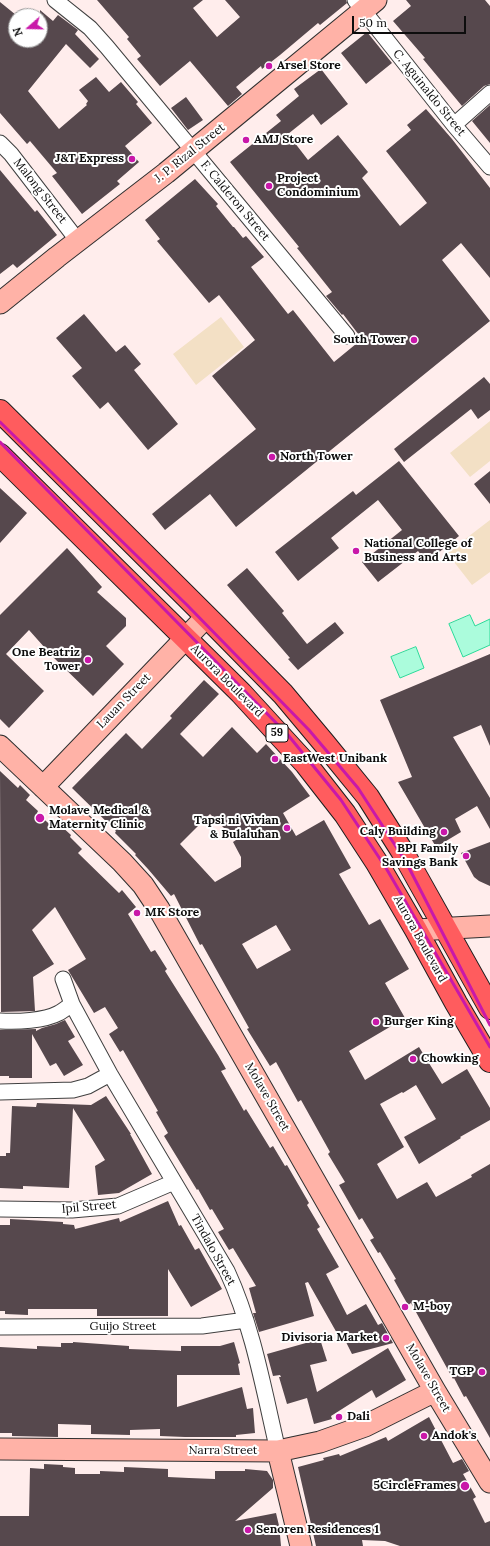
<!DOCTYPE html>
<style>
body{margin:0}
#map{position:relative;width:490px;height:1546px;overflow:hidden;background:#ffedec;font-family:Lora,serif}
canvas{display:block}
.north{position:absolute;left:8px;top:8px;width:40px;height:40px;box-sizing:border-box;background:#fff;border:1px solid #9e9e9e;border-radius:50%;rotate:250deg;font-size:11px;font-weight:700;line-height:16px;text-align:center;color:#0d0d0d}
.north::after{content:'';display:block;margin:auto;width:14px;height:18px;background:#c918a9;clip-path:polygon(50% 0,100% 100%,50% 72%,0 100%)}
.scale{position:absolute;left:352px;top:16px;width:114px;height:18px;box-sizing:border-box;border:2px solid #0d0d0d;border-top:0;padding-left:5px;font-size:12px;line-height:14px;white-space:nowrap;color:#0d0d0d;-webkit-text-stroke:3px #fff;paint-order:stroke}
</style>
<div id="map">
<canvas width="490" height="1546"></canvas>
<div class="north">N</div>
<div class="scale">50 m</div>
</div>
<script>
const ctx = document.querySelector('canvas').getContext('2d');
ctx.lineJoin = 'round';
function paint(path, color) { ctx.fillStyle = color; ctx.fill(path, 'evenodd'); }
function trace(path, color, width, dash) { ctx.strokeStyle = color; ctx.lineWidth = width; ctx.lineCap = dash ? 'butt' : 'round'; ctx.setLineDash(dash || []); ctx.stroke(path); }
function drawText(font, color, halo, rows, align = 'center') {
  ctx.font = font + ' Lora,serif'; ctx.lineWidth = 4; ctx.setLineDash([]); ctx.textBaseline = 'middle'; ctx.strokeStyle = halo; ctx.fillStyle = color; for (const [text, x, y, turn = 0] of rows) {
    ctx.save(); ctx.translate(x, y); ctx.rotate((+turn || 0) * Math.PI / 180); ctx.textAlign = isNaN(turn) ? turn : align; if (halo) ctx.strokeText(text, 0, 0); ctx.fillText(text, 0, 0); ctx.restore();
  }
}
paint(new Path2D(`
 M 221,317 L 244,347 L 196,385 L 173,354 Z
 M 490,421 L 490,461 L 470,477 L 450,453 Z
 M 490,520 L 490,572 L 472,585 L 447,553 Z`), '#f3e0c5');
const water = new Path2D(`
 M 470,615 L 475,626 L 490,619 L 490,645 L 463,657 L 449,624 Z
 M 416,647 L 424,668 L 400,678 L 391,657 Z`);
paint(water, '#abfcdc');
trace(water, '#2bda99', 1);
paint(new Path2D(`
 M 97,0 L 203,0 L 193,8 L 217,37 L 240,17 L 225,0 L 346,0 L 347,3 L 320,25 L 318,23 L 280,55 L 262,69 L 261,66 L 236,87 L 242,94 L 228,106 L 190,61 L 160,86 L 137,59 L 141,56 L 127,39 L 129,37 Z
 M 406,0 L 485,0 L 490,6 L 490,84 L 484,86 L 462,106 L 423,59 L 425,58 L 393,21 L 411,6 Z
 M 0,2 L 16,15 L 16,40 L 40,40 L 40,10 L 53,21 L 58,15 L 78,30 L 75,34 L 99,59 L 90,68 L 66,44 L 28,91 L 59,129 L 87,105 L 86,104 L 88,101 L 79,90 L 96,77 L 109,92 L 121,82 L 138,102 L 136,104 L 152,123 L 125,146 L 139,162 L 117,181 L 120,184 L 82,214 L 52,176 L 57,173 L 30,141 L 27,144 L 0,113 Z
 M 367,32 L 392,63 L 366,84 L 341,53 Z
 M 321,69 L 348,104 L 321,125 L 313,114 L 288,134 L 308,160 L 338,135 L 368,172 L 362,178 L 400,226 L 427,203 L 386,151 L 411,130 L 407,125 L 426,109 L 452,139 L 490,188 L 490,278 L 461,243 L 442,260 L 490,321 L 236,527 L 210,494 L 165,530 L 152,514 L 256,429 L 212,376 L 255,340 L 219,295 L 209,303 L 157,241 L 160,239 L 145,220 L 195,179 L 218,204 L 216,206 L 233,227 L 234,227 L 243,238 L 246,236 L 264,257 L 251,267 L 288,314 L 293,310 L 334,362 L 362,339 L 343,314 L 342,315 L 326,296 L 332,292 L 297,248 L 299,247 L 230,162 L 281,121 L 276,115 L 299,96 L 294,89 Z
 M 186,97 L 203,120 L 188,130 L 171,108 Z
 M 490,105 L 490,143 L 472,121 Z
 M 0,170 L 35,212 L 37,210 L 57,235 L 17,268 L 13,264 L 0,274 Z
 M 84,314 L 116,352 L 125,345 L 141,364 L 134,370 L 178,424 L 148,450 L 108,402 L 100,409 L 72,376 L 82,368 L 56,338 Z
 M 484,377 L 490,384 L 490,410 L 478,419 L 471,409 L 404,462 L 394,449 Z
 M 399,461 L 459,536 L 427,562 L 418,551 L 378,582 L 362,562 L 402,530 L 378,500 L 331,538 L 339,548 L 298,581 L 275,552 L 353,491 L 356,495 Z
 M 490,471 L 490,504 L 474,484 Z
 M 0,488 L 27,513 L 0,543 Z
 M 67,548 L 102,587 L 97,592 L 126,618 L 126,626 L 106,646 L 124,664 L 93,696 L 53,657 L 29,630 L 6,654 L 44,691 L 9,728 L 0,719 L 0,615 Z
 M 247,568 L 284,611 L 282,613 L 307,644 L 335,622 L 344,633 L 298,670 L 288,659 L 290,658 L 227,585 Z
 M 490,654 L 490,746 L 481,725 L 453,737 L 490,798 L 490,829 L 477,806 L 455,819 L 461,832 L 436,847 L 398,782 L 412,777 L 380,700 Z
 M 204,680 L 219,694 L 180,734 L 203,757 L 232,727 L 257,753 L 266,744 L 292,772 L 310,796 L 283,813 L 296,836 L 324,820 L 351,868 L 339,874 L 369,925 L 380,919 L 409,969 L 385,983 L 405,1018 L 349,1051 L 365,1080 L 419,1047 L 442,1084 L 467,1069 L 490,1108 L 490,1120 L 460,1137 L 461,1138 L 419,1164 L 404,1137 L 436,1119 L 416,1085 L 403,1093 L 402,1092 L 380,1104 L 404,1147 L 377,1164 L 397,1199 L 427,1182 L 436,1197 L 472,1177 L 471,1175 L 490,1164 L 490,1438 L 466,1396 L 464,1397 L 454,1378 L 453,1379 L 411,1303 L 408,1305 L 394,1280 L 396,1279 L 380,1252 L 378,1253 L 370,1240 L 374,1238 L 362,1218 L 359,1220 L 339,1185 L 345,1182 L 328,1154 L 330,1152 L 301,1100 L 298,1102 L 276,1062 L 270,1066 L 247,1029 L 249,1028 L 202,944 L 200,945 L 174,894 L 171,896 L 148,869 L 135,855 L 136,854 L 115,833 L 116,831 L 72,788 L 126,733 L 142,749 L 172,718 L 170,716 ZM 210,814 L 236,840 L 233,842 L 241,857 L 241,867 L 215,882 L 180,844 ZM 276,925 L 291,950 L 257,969 L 242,944 Z
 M 0,771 L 18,788 L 20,785 L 30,795 L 26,800 L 38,811 L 37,813 L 56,830 L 60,825 L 71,835 L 70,837 L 82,849 L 78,853 L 119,893 L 122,890 L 136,907 L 128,914 L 151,952 L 155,950 L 167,969 L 165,971 L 218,1055 L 226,1069 L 221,1071 L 244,1111 L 246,1109 L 270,1148 L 273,1146 L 285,1166 L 287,1165 L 309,1203 L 307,1205 L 320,1227 L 317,1229 L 339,1267 L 326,1274 L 347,1315 L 366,1304 L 378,1325 L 382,1323 L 393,1343 L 352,1354 L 345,1340 L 342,1342 L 308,1282 L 305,1283 L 314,1316 L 259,1332 L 253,1313 L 256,1313 L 249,1288 L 256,1286 L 233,1248 L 229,1250 L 218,1232 L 224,1229 L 212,1209 L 210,1210 L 198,1189 L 197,1190 L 164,1136 L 168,1133 L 156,1112 L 158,1111 L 123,1050 L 120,1052 L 109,1034 L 118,1028 L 105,1007 L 94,1013 L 68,970 L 86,959 L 55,907 L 32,930 L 54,964 L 33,977 L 35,1011 L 1,1012 Z
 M 490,842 L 490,886 L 479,881 L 474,877 L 461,853 Z
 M 65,1020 L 75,1037 L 68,1041 L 83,1065 L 64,1076 L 56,1063 L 50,1066 L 32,1034 L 32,1078 L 9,1078 L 9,1076 L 0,1076 L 0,1030 L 36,1029 L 36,1031 L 42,1028 L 56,1024 Z
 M 106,1096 L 131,1134 L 130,1134 L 152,1174 L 119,1193 L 98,1195 L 95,1166 L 105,1160 L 73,1108 L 69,1188 L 23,1186 L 23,1189 L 0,1188 L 0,1156 L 6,1156 L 6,1153 L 10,1153 L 12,1106 L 36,1107 L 37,1103 L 91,1105 Z
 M 168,1201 L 179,1226 L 181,1225 L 195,1250 L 199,1248 L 222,1289 L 191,1307 L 168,1269 L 168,1316 L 97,1316 L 97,1309 L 28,1309 L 28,1315 L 5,1314 L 5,1311 L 0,1311 L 0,1225 L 10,1225 L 10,1219 L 28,1220 L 63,1222 L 63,1224 L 74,1225 L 75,1229 L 119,1218 L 120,1222 Z
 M 320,1339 L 327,1361 L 310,1365 L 317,1392 L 388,1348 L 406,1380 L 376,1398 L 372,1390 L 331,1416 L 332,1419 L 314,1424 L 307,1398 L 287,1404 L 279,1377 L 281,1377 L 280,1375 L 273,1376 L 267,1354 Z
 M 73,1342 L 129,1346 L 129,1349 L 181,1351 L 181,1346 L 220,1346 L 234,1342 L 240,1363 L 238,1364 L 240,1375 L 177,1375 L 177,1407 L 242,1387 L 247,1409 L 253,1408 L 255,1433 L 236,1435 L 236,1437 L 185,1437 L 160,1436 L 160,1429 L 130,1430 L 130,1435 L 91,1434 L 91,1425 L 58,1424 L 58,1437 L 12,1436 L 12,1433 L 0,1433 L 0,1347 L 37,1349 L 37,1346 L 61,1347 L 61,1343 L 73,1343 Z
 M 429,1417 L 453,1463 L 462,1459 L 469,1471 L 463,1474 L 476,1497 L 473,1499 L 485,1523 L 490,1521 L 490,1546 L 400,1546 L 385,1541 L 362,1540 L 363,1546 L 316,1546 L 298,1467 L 324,1460 L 323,1458 L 339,1454 L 340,1456 L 386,1437 L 388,1441 Z
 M 44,1464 L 63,1465 L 63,1467 L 75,1468 L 75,1474 L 100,1474 L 100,1471 L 124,1472 L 124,1467 L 168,1469 L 168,1477 L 189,1478 L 215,1479 L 215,1471 L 245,1471 L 245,1469 L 267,1471 L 273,1480 L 273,1488 L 235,1521 L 276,1513 L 281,1534 L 280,1535 L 281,1546 L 0,1546 L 0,1516 L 29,1516 L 30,1468 L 44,1469 Z`), '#56484d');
const street = new Path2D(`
 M 55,0 L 90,28 L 107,47 L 347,336
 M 355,0 L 454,125 L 490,167
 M 454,125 L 490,93
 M 0,143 L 11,154 L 78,241
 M 63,979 L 72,1004 L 110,1074 L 227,1271 C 253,1327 264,1391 278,1451
 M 0,1021 C 17,1022 44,1021 59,1013 C 64,1010 68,1007 72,1004
 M 0,1092 L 73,1090 L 88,1086 L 110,1074
 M 0,1209 L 72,1210 L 118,1206 L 174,1182
 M 0,1327 L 202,1326 L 246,1320`);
const secondary = new Path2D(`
 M 0,303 L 57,257 L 166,173 L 376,0
 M 0,746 L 122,862 L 143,885 L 159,909 L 435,1391 L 490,1482
 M 43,787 L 206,617
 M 416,930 L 490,926
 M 0,1449 L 278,1451 L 320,1442 L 365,1426 L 435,1391
 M 278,1451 L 301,1546`);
const primary = new Path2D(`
 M 0,411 L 217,627 L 283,694 L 324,743 L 368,797 L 402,851 L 490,1008
 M 0,455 L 241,693 L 306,764 L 345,814 L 377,863 L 416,930 L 456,1003 L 490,1061`);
trace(street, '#404040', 17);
trace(secondary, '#2f2f2f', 23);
trace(primary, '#1e1e1e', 24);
trace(street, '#fff', 15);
trace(secondary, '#ffb2a7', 21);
trace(primary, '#ff5c5e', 22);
trace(new Path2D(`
 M 0,422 L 187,605 L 309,730 L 358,788 L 406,862 L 490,1025
 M 0,442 L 288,735 L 341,800 L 386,868 L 490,1047`), '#c918a9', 3);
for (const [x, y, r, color] of [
 [269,66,4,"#c918a9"],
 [246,140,4,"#c918a9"],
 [132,159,4,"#c918a9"],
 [269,186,4,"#c918a9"],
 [414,340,4,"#c918a9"],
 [272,457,4,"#c918a9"],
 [356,551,4,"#c918a9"],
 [88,660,4,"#c918a9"],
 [275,759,4,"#c918a9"],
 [40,818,5,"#c918a9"],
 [287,828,4,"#c918a9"],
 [444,832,4,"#c918a9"],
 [466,856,4,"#c918a9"],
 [137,913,4,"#c918a9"],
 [376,1022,4,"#c918a9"],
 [413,1059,4,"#c918a9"],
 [405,1307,4,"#c918a9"],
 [386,1338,4,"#c918a9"],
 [482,1372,4,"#c918a9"],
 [339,1417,4,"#c918a9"],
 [424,1436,4,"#c918a9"],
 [465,1486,5,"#c918a9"],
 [248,1530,4,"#c918a9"]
]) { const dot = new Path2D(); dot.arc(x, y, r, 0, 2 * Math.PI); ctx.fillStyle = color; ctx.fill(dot); trace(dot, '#fff', 1.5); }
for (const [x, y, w] of [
 [277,733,22]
]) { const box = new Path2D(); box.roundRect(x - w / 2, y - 9, w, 18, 3); ctx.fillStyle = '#fff'; ctx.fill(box); trace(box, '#0d0d0d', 1); }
drawText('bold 11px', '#0d0d0d', null, [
 ["59",277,733]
]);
drawText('bold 12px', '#0d0d0d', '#fff', [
 ["Arsel Store",277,66],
 ["AMJ Store",254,140],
 ["J&T Express",124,159,"right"],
 ["Project",277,179],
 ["Condominium",277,193],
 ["South Tower",406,340,"right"],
 ["North Tower",280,457],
 ["National College of",364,544],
 ["Business and Arts",364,558],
 ["One Beatriz",80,653,"right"],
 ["Tower",80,667,"right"],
 ["EastWest Unibank",283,759],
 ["Molave Medical &",49,811],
 ["Maternity Clinic",49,825],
 ["Tapsi ni Vivian",279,821,"right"],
 ["& Bulaluhan",279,835,"right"],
 ["Caly Building",436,832,"right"],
 ["BPI Family",458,849,"right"],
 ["Savings Bank",458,863,"right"],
 ["MK Store",145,913],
 ["Burger King",384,1022],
 ["Chowking",421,1059],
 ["M-boy",413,1307],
 ["Divisoria Market",378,1338,"right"],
 ["TGP",474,1372,"right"],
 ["Dali",347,1417],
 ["Andok's",432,1436],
 ["5CircleFrames",456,1486,"right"],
 ["Senoren Residences 1",256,1530]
], 'left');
drawText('12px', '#0d0d0d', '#fff', [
 ["C. Aguinaldo Street",429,93,51],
 ["J. P. Rizal Street",190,153,-39],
 ["Malong Street",40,191,52],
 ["F. Calderon Street",235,201,50],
 ["Aurora Boulevard",227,681,45],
 ["Lauan Street",124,701,-46],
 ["Aurora Boulevard",420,939,61],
 ["Molave Street",267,1097,60],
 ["Ipil Street",89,1207,-5],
 ["Tindalo Street",213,1250,61],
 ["Guijo Street",123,1327],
 ["Molave Street",428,1378,60],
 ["Narra Street",223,1451]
]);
</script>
